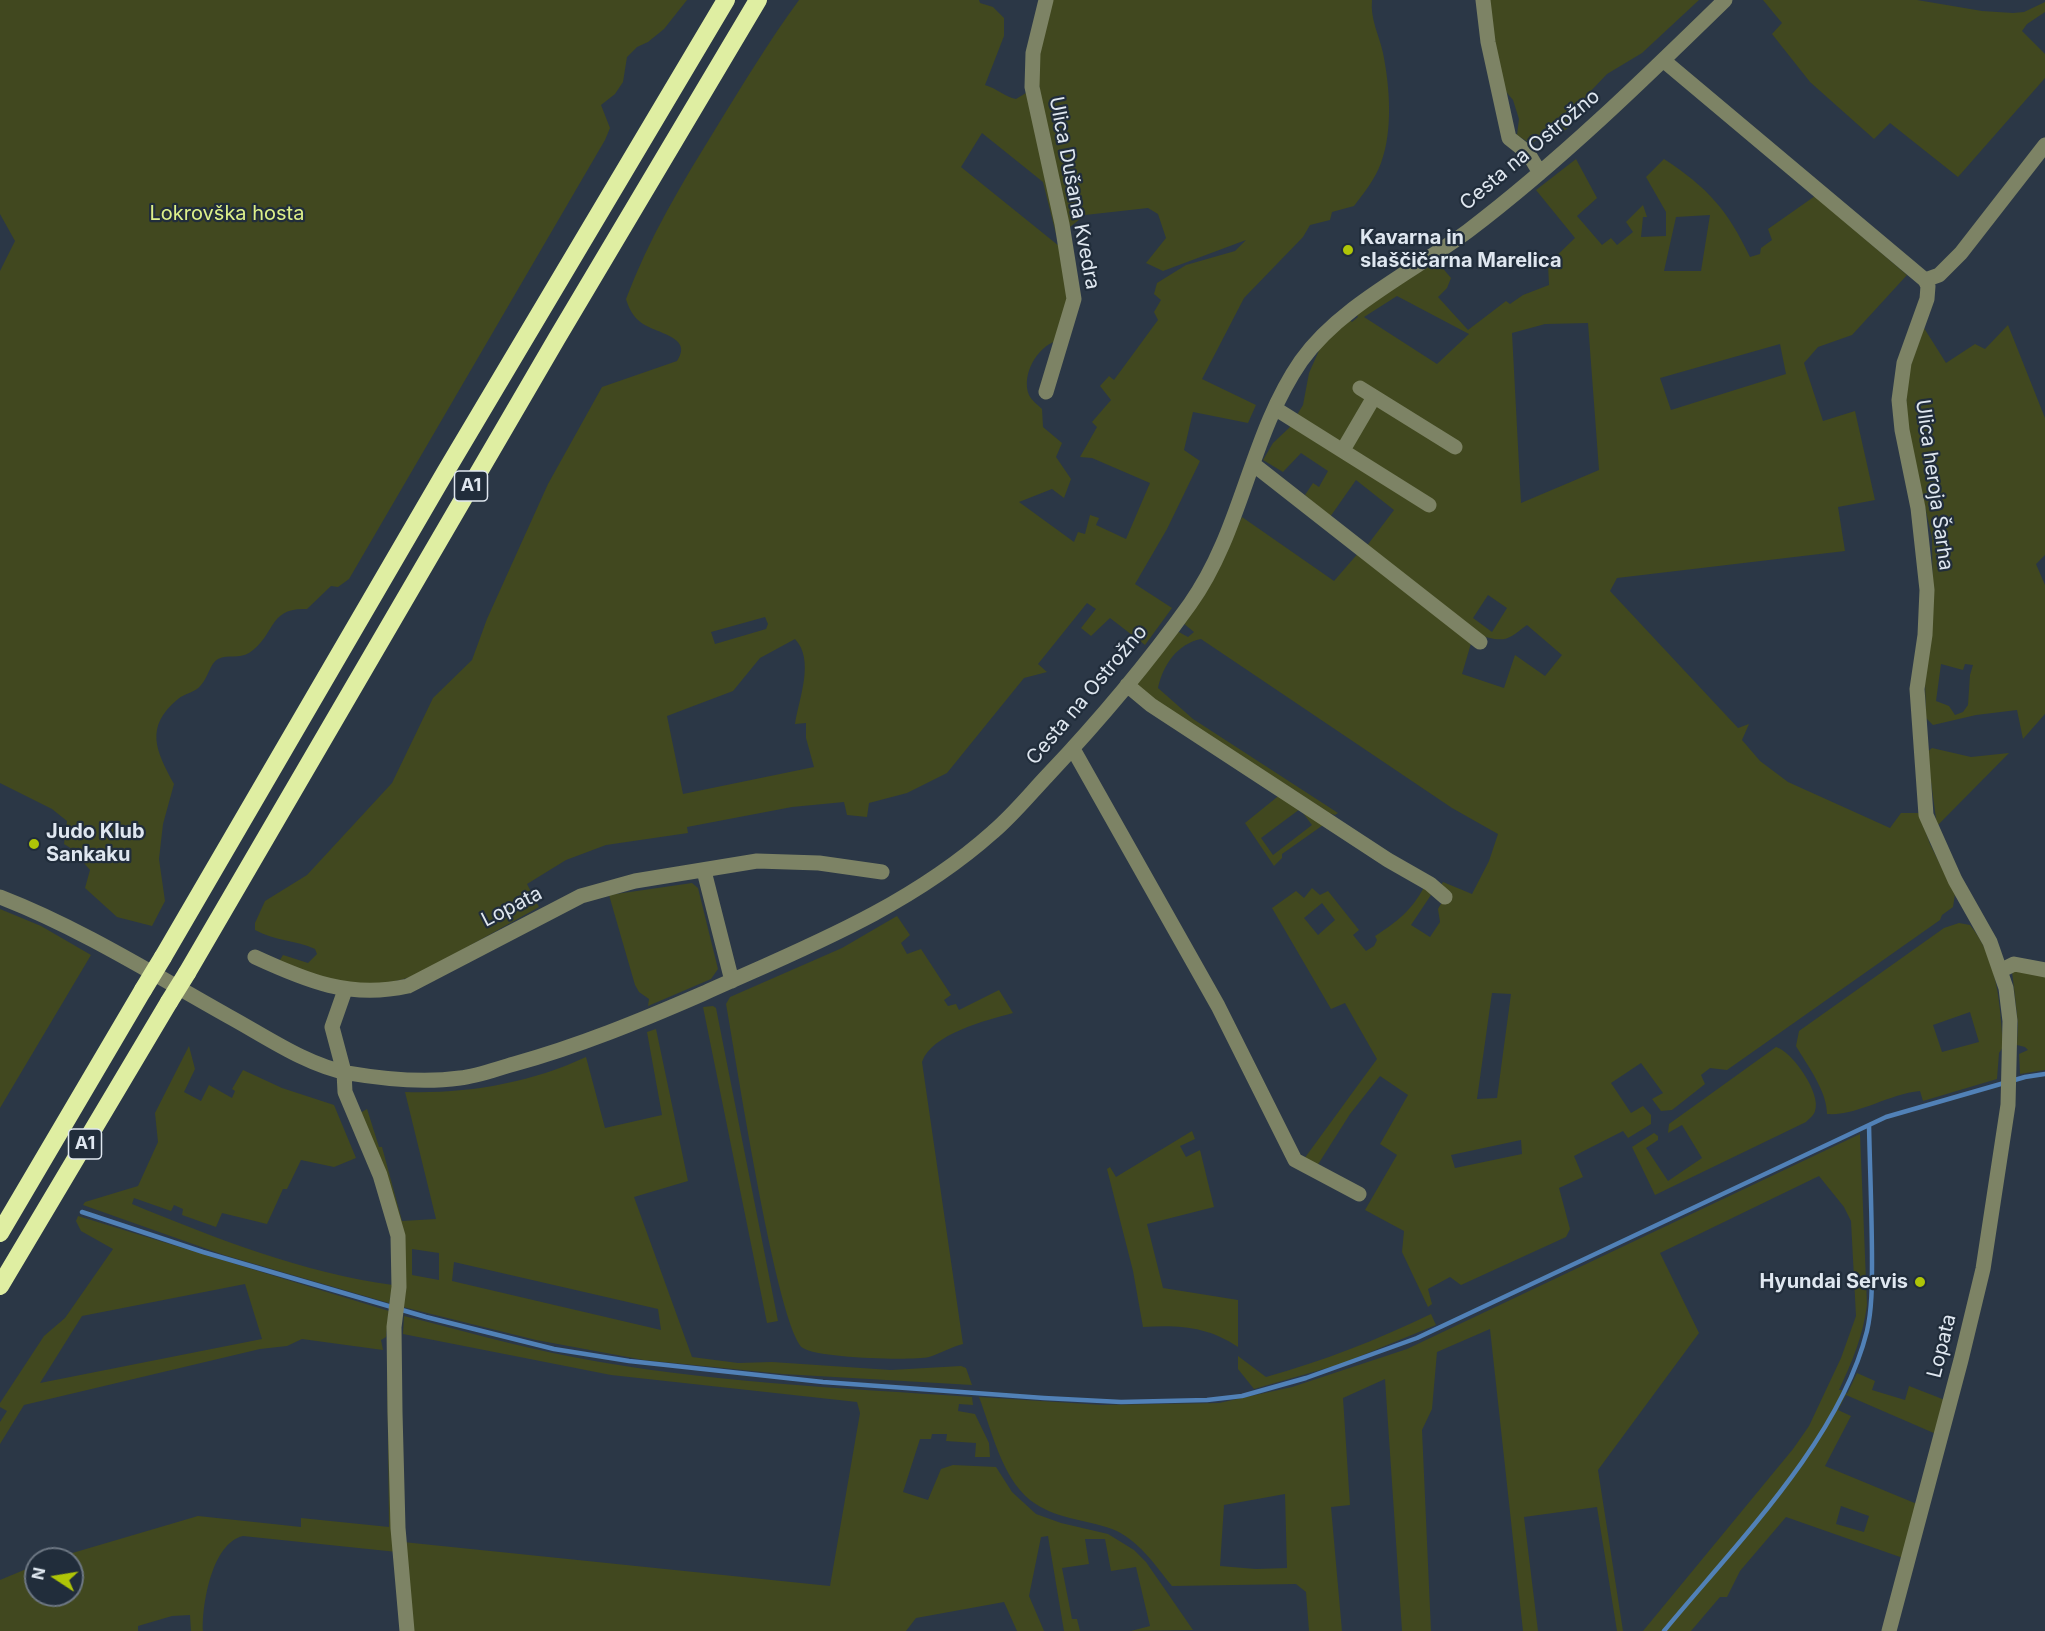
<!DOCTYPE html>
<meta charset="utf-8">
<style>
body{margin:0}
#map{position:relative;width:2045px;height:1631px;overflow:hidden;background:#2b3746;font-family:Inter,sans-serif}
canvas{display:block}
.north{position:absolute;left:24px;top:1547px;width:60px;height:60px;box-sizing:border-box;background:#212d3b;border:2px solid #6d7783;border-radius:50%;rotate:282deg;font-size:16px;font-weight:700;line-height:24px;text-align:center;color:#dfe7f0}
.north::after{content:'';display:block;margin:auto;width:21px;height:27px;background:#afc507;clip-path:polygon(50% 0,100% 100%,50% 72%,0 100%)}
</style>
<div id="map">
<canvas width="2045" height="1631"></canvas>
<div class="north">N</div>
</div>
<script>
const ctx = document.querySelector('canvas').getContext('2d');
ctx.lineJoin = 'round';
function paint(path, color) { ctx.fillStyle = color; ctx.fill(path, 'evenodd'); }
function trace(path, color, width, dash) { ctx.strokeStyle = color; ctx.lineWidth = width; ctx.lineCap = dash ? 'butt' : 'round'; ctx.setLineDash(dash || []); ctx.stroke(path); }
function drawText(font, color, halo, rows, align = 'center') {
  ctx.font = font + ' Inter,sans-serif'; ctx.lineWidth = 4.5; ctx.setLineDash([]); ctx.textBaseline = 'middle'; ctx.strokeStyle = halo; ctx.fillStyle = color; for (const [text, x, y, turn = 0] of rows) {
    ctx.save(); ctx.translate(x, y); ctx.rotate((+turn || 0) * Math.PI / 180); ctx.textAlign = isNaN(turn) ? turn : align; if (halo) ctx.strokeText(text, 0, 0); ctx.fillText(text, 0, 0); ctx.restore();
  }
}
paint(new Path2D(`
 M 0,0 L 687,0 L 664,29 L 648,42 L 637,47 L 627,57 L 623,82 L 615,94 L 601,105 L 610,128 L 605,140 L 349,579 L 338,587 L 331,586 L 307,609 C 268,607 276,635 249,653 C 239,659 228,654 218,659 C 210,663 208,678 201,685 C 195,693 185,693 178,699 C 144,727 156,751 174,784 L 163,824 L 159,859 L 165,901 L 152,926 L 117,917 L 85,888 L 90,870 L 72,849 L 64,844 L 67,821 L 52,809 L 0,783 L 0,271 L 15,241 L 0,214 Z
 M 799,0 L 979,0 L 980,3 L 993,7 L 1004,18 L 1004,36 L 985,85 C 998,89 1005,97 1016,99 L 1026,93 L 1028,97 L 1072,284 L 1056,341 C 1037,347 1021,375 1029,395 C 1031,400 1038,405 1042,409 L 1043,427 L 1062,443 L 1056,457 L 1071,479 L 1064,498 L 1052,489 L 1019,502 L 1074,542 L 1078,532 L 1085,534 L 1090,515 L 1099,518 L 1096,525 L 1126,539 L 1150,483 L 1092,458 L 1080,457 L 1097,427 L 1092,422 L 1111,400 L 1100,386 L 1109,376 L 1114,380 L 1158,320 L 1154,312 L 1161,300 L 1154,294 L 1157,283 L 1186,265 L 1235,251 L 1246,240 L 1163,271 L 1146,263 L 1166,238 L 1158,214 L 1148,208 L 1085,215 L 1070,227 L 1053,168 L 1036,67 L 1051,0 L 1372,0 C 1370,19 1379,35 1383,53 C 1390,87 1393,131 1381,163 C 1375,179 1364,193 1354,206 L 1332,212 L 1330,220 L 1310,225 L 1303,237 L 1244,298 L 1202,379 L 1256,405 L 1248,423 L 1193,412 L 1184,450 L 1200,461 L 1167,529 L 1135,584 L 1172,608 L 1145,645 L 1110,618 L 1091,636 L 1081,628 L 1096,609 L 1087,603 L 1038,664 L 1047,672 L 1024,678 L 947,773 L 907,793 L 869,803 L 867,817 L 847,815 L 844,802 L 792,807 L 687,827 L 688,833 L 606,845 L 566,860 L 527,884 L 539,907 L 419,974 C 408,978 395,982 383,983 C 348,988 310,972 278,963 L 283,955 L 308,963 L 317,954 L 315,949 C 296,940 274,941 255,930 L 255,923 L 265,901 L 307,875 L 392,783 L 433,698 L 472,660 L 487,619 L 548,484 L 602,387 L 677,361 C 695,335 652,334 638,320 C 632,315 628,306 626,299 C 649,238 682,183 716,128 C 743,84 769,41 799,0 ZM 982,133 L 1043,182 L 1059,246 L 961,167 ZM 765,617 L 768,624 L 766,629 L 715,644 L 711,632 ZM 795,639 C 815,660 799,698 795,724 L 806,723 L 806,738 L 814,767 L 683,794 L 667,716 L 733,691 L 760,658 Z
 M 1488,0 L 1699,0 L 1642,53 L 1607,74 L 1587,95 L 1568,128 L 1547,143 L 1536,140 L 1531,144 L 1517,135 L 1519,119 L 1513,100 L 1502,87 Z
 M 1763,0 L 1917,0 L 1982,11 L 2013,13 L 2024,12 L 2045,2 L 2045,12 L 2027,24 L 2022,31 L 2045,54 L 2045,78 L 1958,177 L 1890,123 L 1874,139 L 1810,82 L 1772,34 L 1782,23 Z
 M 1576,159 L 1597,198 L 1577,216 L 1602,245 L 1611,238 L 1617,245 L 1633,232 L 1626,222 L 1643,205 L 1647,217 L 1643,217 L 1641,237 L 1666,236 L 1666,212 L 1646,177 L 1664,159 C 1708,188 1727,209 1750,257 L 1760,254 L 1761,248 L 1772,240 L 1768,229 L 1815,196 L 1907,275 L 1852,335 L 1818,347 L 1804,363 L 1823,421 L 1855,411 L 1875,500 L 1838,507 L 1845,551 L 1617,578 L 1610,591 L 1738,728 L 1749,724 L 1742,740 L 1760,761 L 1788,782 L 1890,828 L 1901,813 L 1919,813 L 1930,844 L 1955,894 L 1953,907 L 1942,915 L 1940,920 L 1727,1070 L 1710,1068 L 1701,1075 L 1705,1084 L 1672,1110 L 1661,1111 L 1652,1099 L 1663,1093 L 1641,1063 L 1611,1083 L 1631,1113 L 1643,1106 L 1651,1115 L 1651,1124 L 1628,1138 L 1623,1131 L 1574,1156 L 1583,1177 L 1559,1188 L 1570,1229 L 1566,1237 L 1461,1285 L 1450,1277 L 1428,1289 L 1432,1304 L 1428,1307 L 1402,1252 L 1404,1231 L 1365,1210 L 1397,1155 L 1380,1144 L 1408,1095 L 1380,1076 L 1350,1114 L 1317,1166 L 1304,1159 L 1377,1059 L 1345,1003 L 1331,1009 L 1272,908 L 1296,891 L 1304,898 L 1312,888 L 1320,895 L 1328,891 L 1359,930 L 1353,935 L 1366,951 L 1374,946 L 1377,940 L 1375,936 C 1397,922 1412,910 1424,887 L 1431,895 L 1411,925 L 1430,937 L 1440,922 L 1438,909 L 1442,902 L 1439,888 L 1443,882 L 1472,894 L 1489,861 L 1498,834 L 1452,808 L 1201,639 C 1177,644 1163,665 1158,688 L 1193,719 L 1338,813 L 1335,815 L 1329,813 L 1132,685 L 1177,631 L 1188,637 L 1194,632 L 1183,623 L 1205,594 L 1242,517 L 1334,581 L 1360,551 L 1472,640 L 1462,674 L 1504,688 L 1515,655 L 1545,676 L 1562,655 L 1527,625 C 1508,639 1507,643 1482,636 L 1366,547 L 1394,510 L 1356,480 L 1330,517 L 1305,495 L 1313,483 L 1319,487 L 1328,471 L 1301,453 L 1283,472 L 1263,460 L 1273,443 L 1289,428 L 1303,405 L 1309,373 L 1321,346 L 1348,319 L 1352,322 L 1358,317 L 1356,313 L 1435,259 L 1451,278 L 1447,288 L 1438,297 L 1468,330 L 1506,301 L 1510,304 L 1523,295 L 1549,285 L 1548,264 L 1575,238 L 1536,190 ZM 1710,215 L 1701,271 L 1664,271 L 1676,217 ZM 1397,296 L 1469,334 L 1437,364 L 1364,317 ZM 1588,323 L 1599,470 L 1521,503 L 1512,333 L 1545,324 ZM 1780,344 L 1786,374 L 1671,410 L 1660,378 ZM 1488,595 L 1507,608 L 1492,632 L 1473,618 ZM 1322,903 L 1335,920 L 1318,935 L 1304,918 ZM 1492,993 L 1511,994 L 1497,1098 L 1477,1099 ZM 1521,1140 L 1522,1154 L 1455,1168 L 1451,1155 Z
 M 2008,325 L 2045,418 L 2045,555 L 2036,564 L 2045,585 L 2045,714 L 2023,739 L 2017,710 L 1976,715 L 1933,725 L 1926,718 L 1925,682 L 1933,616 L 1932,538 L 1908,431 L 1905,381 L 1924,328 L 1946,363 L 1975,344 L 1985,349 ZM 1941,664 L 1963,670 L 1965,664 L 1973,665 L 1970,675 L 1968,705 L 1963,712 L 1955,715 L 1949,706 L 1936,701 Z
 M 1932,748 L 1971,757 L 2009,753 L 1937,826 L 1927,752 Z
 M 1282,793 L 1326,823 L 1282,854 L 1282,858 L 1274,866 L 1245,823 ZM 1300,809 L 1312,825 L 1273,855 L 1261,838 Z
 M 692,883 L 698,888 L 718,969 L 711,979 L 648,1006 L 649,999 L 639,992 L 635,985 L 609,895 Z
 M 0,909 L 41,926 L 91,955 L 0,1108 Z
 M 897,916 L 910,935 L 901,943 L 907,954 L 921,949 L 951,995 L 944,1000 L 948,1006 L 956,1004 L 959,1010 L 999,990 L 1013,1013 C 987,1020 931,1034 922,1062 L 963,1344 C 951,1347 941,1353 929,1357 C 911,1361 817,1358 803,1348 C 777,1328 735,1053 726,1004 L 730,997 L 842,948 Z
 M 1959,923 L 1970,925 C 1998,959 2000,1004 2003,1047 L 1999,1053 L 1997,1079 L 1923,1101 L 1920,1091 C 1888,1094 1858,1116 1827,1114 C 1827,1091 1807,1065 1796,1046 L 1799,1031 L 1944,928 ZM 1970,1012 L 1979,1042 L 1942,1052 L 1933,1025 Z
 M 2012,971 L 2045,974 L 2045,1070 L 2020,1074 L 2019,1054 L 2028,1050 L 2025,1047 L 2017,1045 L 2018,1024 Z
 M 713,1006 L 716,1008 L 778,1321 L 767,1323 L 703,1007 Z
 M 656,1029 L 688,1181 L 634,1197 L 692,1357 L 738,1363 L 772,1362 L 891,1370 L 961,1366 L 966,1368 L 972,1385 L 783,1374 L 644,1360 L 536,1340 L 403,1307 L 405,1259 L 360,1113 L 367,1109 L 379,1147 L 382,1147 L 402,1221 L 436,1219 L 405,1092 C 467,1094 530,1083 586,1057 L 605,1128 L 662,1115 L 647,1032 ZM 412,1249 L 439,1253 L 439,1280 L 412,1275 ZM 454,1262 L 658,1309 L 661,1330 L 452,1281 Z
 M 189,1046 L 195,1069 L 184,1092 L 201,1101 L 209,1085 L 232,1098 L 235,1091 L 232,1089 L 243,1070 L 282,1088 L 334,1105 L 356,1158 L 334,1167 L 301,1160 L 287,1189 L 283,1189 L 267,1224 L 222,1213 L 216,1227 L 182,1215 L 183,1209 L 174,1205 L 171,1211 L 134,1198 L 132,1204 C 215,1238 303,1273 393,1285 L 389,1303 L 224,1255 L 83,1205 L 85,1202 L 138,1186 L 158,1142 L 155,1113 Z
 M 1776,1047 C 1792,1051 1822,1094 1815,1111 C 1814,1115 1809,1119 1806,1122 L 1655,1195 L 1632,1147 L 1654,1133 L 1658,1136 L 1658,1140 L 1646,1148 L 1668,1181 L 1702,1158 L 1682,1125 L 1668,1133 L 1669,1124 Z
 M 1192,1131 L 1195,1139 L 1180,1146 L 1186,1157 L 1200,1150 L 1214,1207 L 1147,1224 L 1163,1288 L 1238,1300 L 1238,1347 C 1207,1326 1178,1325 1143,1327 L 1133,1271 L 1107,1169 L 1110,1167 L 1116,1177 Z
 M 1860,1134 L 1867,1305 C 1863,1336 1852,1362 1839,1390 L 1845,1390 L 1847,1394 L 1857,1373 L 1875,1381 L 1872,1390 L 1905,1400 L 1909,1386 L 1945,1400 L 1936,1434 L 1846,1395 L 1838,1410 L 1851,1416 L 1825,1466 L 1917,1504 L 1903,1558 L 1786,1517 L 1740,1571 L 1727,1597 L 1720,1597 L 1691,1631 L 1643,1631 L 1793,1449 L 1809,1426 L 1841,1358 L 1856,1316 L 1851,1221 L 1844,1207 L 1819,1176 L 1660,1253 L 1699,1333 L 1598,1470 L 1623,1631 L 1617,1631 L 1597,1507 L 1524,1517 L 1538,1631 L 1523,1631 L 1490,1329 L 1437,1352 L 1432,1409 L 1422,1430 L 1431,1631 L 1402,1631 L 1385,1379 L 1343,1398 L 1350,1505 L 1331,1507 L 1342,1631 L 1309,1631 L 1306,1592 L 1296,1584 L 1172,1586 C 1155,1565 1138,1539 1112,1529 C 1085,1519 1054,1519 1030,1500 C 1001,1476 992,1431 979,1397 L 1102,1405 L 1219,1403 L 1292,1387 L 1407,1349 ZM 1285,1494 L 1287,1568 L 1256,1569 L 1220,1566 L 1224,1505 ZM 1841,1506 L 1869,1516 L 1864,1532 L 1836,1524 Z
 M 78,1216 L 389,1311 L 386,1337 L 381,1340 L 383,1350 L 302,1339 L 287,1346 L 260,1349 L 24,1405 L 0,1444 L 0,1422 L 7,1411 L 0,1407 L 0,1403 L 44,1336 L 65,1318 L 113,1249 L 81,1231 L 76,1221 ZM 245,1284 L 262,1339 L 40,1383 L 82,1316 Z
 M 1431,1314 L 1436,1325 L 1341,1364 L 1254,1389 L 1238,1369 L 1238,1356 L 1266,1377 C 1323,1361 1377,1340 1431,1314 Z
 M 404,1316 C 460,1330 516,1346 573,1357 C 701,1382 841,1388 972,1397 L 973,1405 L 959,1404 L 958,1411 L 975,1414 L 989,1443 L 990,1457 L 975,1457 L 976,1443 L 946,1441 L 947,1434 L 932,1434 L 931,1439 L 920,1439 L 903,1492 L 928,1500 L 941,1469 L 953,1465 L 996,1467 L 1012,1492 L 1036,1514 L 1061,1523 L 1108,1534 L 1134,1550 L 1146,1562 L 1193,1630 L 1131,1631 L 1150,1626 L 1136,1567 L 1111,1571 L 1105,1539 L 1085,1539 L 1089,1564 L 1062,1568 L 1072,1619 L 1077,1619 L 1080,1631 L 1064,1631 L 1048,1536 L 1041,1537 L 1029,1596 L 1044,1631 L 1017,1631 L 1004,1602 L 916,1618 L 906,1631 L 412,1631 L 403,1542 L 830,1586 L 860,1413 L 857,1402 L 611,1375 L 403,1334 Z
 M 387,1349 L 392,1351 L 397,1552 L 243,1536 C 212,1543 202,1604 203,1631 L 191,1631 L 190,1615 L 172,1616 L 138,1626 L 138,1631 L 0,1631 L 0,1580 L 36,1565 L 36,1595 L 72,1595 L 72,1559 L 52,1559 L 198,1516 L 301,1527 L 301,1518 L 389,1527 Z`), '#41481f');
trace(new Path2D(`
 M 82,1212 L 203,1252 L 426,1317 L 554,1349 L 629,1361 L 823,1382 L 1044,1398 L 1121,1402 L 1207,1400 L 1242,1396 L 1306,1378 L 1417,1338 L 1886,1117 L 2025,1077 L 2045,1074
 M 1664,1631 C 1735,1545 1840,1440 1867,1331 C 1872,1309 1872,1285 1872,1262 C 1872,1217 1870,1171 1869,1125`), '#5181b7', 4.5);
trace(new Path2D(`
 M 1483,0 L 1488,42 L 1509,138 L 1528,153 L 1540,173
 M 1663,60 L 1925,280 L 1928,286 L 1927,299 L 1904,363 L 1899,400 L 1902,430 L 1918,508 L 1927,590 L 1925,635 L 1917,689 L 1926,815 L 1955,880 L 1990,942 L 2006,988 L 2010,1021 L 2008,1105 L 1983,1269 L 1961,1360 L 1889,1631
 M 1925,280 L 1939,275 L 1961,253 L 2045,145
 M 1360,388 L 1455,447
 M 1046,392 L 1074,299 L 1062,224 L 1032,87 L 1033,53 L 1046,0
 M 1276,409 L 1429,505
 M 1343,450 L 1374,397
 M 1253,464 L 1480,642
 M 1127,685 L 1151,705 L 1388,860 L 1430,884 L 1445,897
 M 1073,749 L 1218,1006 L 1295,1160 L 1359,1194
 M 704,871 L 732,981
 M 0,897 C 80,928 153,974 228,1016 C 265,1036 306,1065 348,1073 C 383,1079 424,1083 460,1078 C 478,1076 496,1069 514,1064 C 579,1046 640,1021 702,994 C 804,948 908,908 993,832 C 1013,815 1030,794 1047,776 C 1098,722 1147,664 1190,604 C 1242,531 1250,435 1301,361 C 1340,306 1414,271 1468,231 C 1560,161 1643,80 1725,0
 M 255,957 C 307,981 350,999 408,986 L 581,896 L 635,881 L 757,861 L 819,863 L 882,872
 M 2000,971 L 2014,964 L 2045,970
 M 345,990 L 332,1027 L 344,1072 L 345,1092 L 380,1175 L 398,1236 L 399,1287 L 394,1327 L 395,1412 L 398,1528 L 407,1631`), '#7d8365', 15);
trace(new Path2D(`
 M 163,957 L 446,471 L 726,0
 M 187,973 L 557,338 L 758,0
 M 0,1233 L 143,990
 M 0,1286 L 169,1002`), '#dfeea2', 18);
trace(new Path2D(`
 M 143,990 L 163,957
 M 169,1002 L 187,973`), '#dfeea2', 18);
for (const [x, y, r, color] of [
 [1348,250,6,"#afc507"],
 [34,844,6,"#afc507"],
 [1920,1282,6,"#afc507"]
]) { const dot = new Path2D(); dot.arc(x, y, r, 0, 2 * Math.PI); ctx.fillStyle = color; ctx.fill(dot); trace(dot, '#212d3b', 2); }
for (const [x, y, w] of [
 [471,486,33],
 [85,1144,33]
]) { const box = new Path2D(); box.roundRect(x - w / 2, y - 15, w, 30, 4.5); ctx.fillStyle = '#212d3b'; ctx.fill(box); trace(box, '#dfe7f0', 1.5); }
drawText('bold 18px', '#dfe7f0', null, [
 ["A1",471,486],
 ["A1",85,1144]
]);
drawText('20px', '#dfe7f0', '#212d3b', [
 ["Cesta na Ostrožno",1530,150,-40],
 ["Ulica Dušana Kvedra",1074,193,79],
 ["Ulica heroja Šarha",1934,485,82],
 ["Cesta na Ostrožno",1087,695,-50],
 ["Lopata",512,907,-27],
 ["Lopata",1942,1346,-76]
]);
drawText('20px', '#ddf08a', '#212d3b', [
 ["Lokrovška hosta",227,214]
]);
drawText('bold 20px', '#dfe7f0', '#212d3b', [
 ["Kavarna in",1360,238],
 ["slaščičarna Marelica",1360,261],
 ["Judo Klub",46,832],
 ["Sankaku",46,855],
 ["Hyundai Servis",1908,1282,"right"]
], 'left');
</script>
